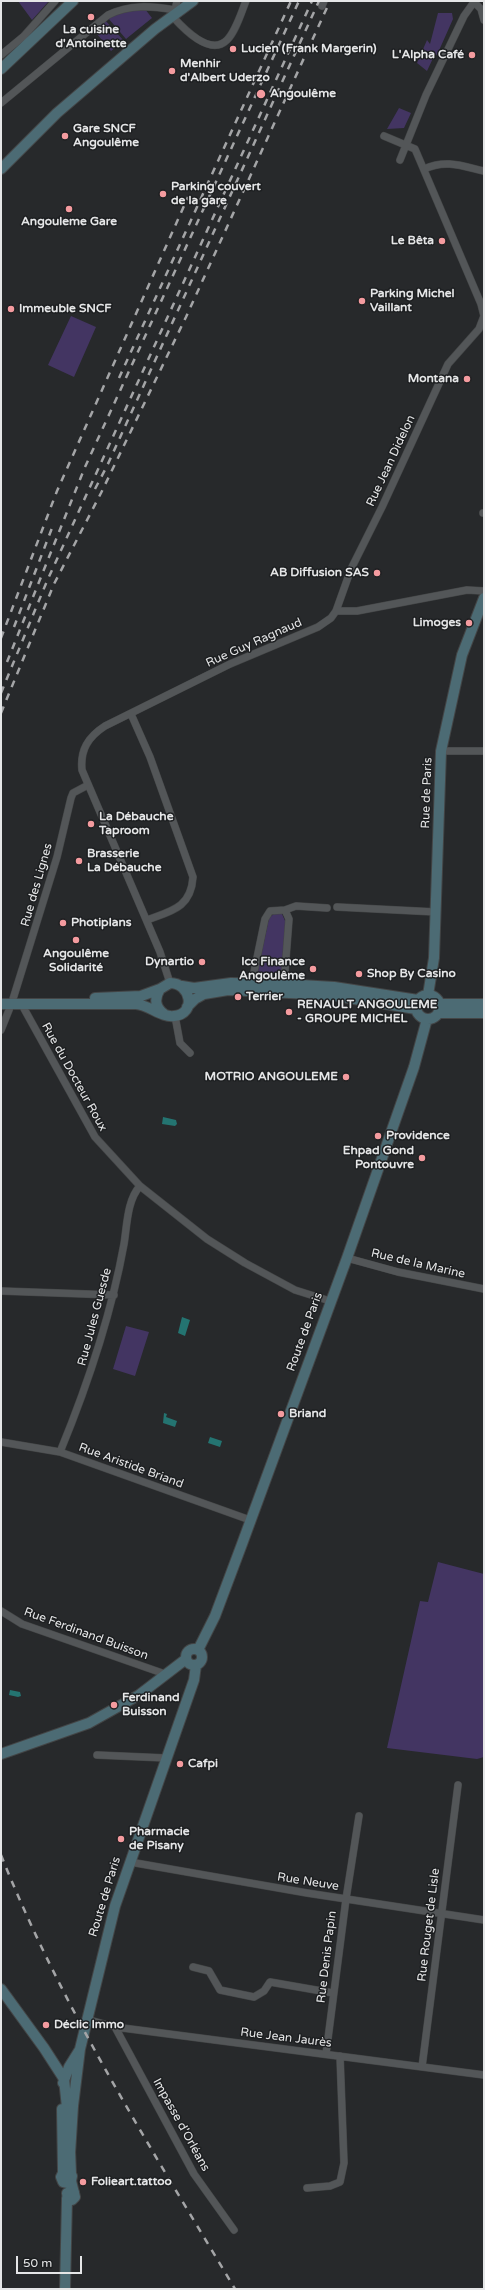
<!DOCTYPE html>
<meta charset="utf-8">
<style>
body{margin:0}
#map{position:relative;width:485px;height:2290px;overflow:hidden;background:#27292b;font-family:"Varela Round",sans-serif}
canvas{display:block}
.frame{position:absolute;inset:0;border:2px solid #e5e6e7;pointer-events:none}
.scale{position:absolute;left:16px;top:2256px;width:66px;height:18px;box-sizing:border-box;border:2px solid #e5e6e7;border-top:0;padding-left:5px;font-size:12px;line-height:14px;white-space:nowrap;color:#e5e6e7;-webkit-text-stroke:3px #1d1f21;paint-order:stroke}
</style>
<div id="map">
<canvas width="485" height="2290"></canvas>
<div class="frame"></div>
<div class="scale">50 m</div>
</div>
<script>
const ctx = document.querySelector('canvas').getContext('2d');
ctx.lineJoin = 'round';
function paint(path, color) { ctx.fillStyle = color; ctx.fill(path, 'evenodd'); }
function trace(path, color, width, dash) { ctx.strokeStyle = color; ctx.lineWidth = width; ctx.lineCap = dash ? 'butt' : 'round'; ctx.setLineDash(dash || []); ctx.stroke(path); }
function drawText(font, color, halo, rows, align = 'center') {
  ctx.font = font + ' "Varela Round",sans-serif'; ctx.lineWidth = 3; ctx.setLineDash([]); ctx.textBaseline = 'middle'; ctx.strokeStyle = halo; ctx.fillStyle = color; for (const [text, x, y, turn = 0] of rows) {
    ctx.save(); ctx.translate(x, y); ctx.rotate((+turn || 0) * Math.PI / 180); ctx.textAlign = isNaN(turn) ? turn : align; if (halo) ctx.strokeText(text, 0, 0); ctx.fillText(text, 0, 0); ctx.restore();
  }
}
paint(new Path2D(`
 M 18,1 L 49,1 L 32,20 Z
 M 145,9 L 152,18 L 126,39 L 108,18 L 125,11 Z
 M 438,13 L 452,13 L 453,19 L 437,55 L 435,54 L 427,71 L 417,63 L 427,40 L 430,44 Z
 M 105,20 L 124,41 L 111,51 L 97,34 L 101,30 L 97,25 Z
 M 399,108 L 411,113 L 404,128 L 387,129 Z
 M 71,316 L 96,327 L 74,377 L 48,365 Z
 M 275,913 L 282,914 L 286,923 L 281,979 L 256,979 L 269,918 Z
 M 126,1326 L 149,1332 L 135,1376 L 113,1369 Z
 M 438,1562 L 484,1574 L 484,1757 L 477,1759 L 387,1748 L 420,1601 L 428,1602 Z`), '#433562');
paint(new Path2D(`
 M 163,1117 L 176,1120 L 177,1124 L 175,1126 L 162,1124 Z
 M 182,1317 L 190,1320 L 185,1336 L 178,1333 Z
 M 164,1413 L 167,1414 L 166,1417 L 177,1421 L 175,1427 L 163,1423 Z
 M 210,1437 L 222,1441 L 220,1447 L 208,1443 Z
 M 10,1690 L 20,1692 L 21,1696 L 18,1697 L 9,1695 Z`), '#247471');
const street = new Path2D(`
 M 177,1 L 175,10 L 178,13
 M 473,1 L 481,9 L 484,10
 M 322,6 L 324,1
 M 481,9 L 484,20
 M 173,17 C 183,28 210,57 227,40 C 236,31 241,13 246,1
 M 1,55 L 24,36 L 55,1
 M 1,103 L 108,15 C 130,4 151,6 175,10
 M 400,160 L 426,95 L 464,16 L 474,2
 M 424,169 C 446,159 462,166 484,171
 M 483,513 L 484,513
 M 336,611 L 357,611 L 467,590 L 484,591
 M 131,714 L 150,757 L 193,877 C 191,908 171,911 147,920
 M 441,751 L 484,751
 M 337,907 L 436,912
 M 285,910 L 296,906 L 327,908
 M 252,982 L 265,919 L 270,911 L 285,910 L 289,919 L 284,984
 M 170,983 L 160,952 L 82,770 C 80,750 88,737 105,726 L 230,664 L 318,627 L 331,618 L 336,611 L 351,569 L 382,507 L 448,364 L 479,329 L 484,316 L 481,304 L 415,149 L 384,136
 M 13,999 L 57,857 L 71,798 L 73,793 L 88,785
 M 22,1005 L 95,1137 L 140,1186 L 207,1239 L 245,1263 L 295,1290 L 330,1301
 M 175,1016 L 180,1043 L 190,1053
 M 1,1030 L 11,1005
 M 347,1258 L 398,1272 L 484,1289
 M 1,1291 L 114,1295
 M 1,1442 L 60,1452 L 250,1520
 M 60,1452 C 88,1384 111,1316 124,1244 C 127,1226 127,1200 140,1186
 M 1,1611 L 22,1624 L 165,1674
 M 97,1755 L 166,1758
 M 130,1862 L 307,1893 L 484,1920
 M 193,1967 L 209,1971 L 220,1990 L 254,1997 L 264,1991 L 270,1982 L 333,1993
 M 86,2019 L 115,2027 L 484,2075
 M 115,2027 L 194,2174 L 234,2230
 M 326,2054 L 346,1899 L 359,1816
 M 422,2067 L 458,1785
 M 307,2188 L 330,2186 L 340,2182 L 344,2163 L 340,2056`);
const secondary = new Path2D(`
 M 1,69 L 73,1
 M 1,169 L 57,113 L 155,29 L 193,1
 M 182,986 L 194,988 L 231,983 L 284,984 L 334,987 L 418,1000
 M416 1007a12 12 0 1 1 24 0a12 12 0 1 1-24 0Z
 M 428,995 L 434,958 L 441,751 L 462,655 L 484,598
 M 95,998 L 141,996 L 160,989
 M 1,1004 L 136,1004 C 149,1005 162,1018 174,1016 C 197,1014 191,983 170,983 L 160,989 C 154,999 155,1007 164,1014
 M 440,1004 L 484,1004
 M 187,1007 L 195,999 L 204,994 L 228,990 L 330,995 L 416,1009
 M 438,1013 L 484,1013
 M186 1657a8 8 0 1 1 16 0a8 8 0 1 1-16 0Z
 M 198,1650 L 215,1616 L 242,1544 L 347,1258 L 414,1067 L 427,1019
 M 1,1754 L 89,1723 L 139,1695 L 186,1659
 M 1,1989 L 44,2048 L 64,2079 L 68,2117
 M 63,2083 L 69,2067 L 79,2051
 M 62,2109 L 63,2173
 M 70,2149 L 71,2174
 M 70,2154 L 73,2106 L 80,2049 L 115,1906 L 194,1680 L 196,1665
 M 71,2181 L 68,2183 L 63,2182 L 61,2177 L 63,2173 L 68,2172 L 72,2176 L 71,2181 L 75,2197 L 72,2200 L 68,2200 L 67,2193 L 74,2192
 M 65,2289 L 67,2198`);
trace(street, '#434546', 8);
trace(secondary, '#434546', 12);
trace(street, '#535658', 7);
trace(secondary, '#4c6b74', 10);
trace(new Path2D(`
 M 119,378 L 291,1
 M 95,489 L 107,466 L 319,1
 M 14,627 L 52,528
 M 1,638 L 57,491 L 188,197
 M 7,662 L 85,467 L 299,1
 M 1,693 L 47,581 L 312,1
 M 1,713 L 54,584 L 101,493 L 186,317 L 330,1
 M 1,1855 C 62,2008 151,2148 235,2289`), '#a4a5a7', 2.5, [7, 7]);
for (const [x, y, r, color] of [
 [91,17,4,"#f49b9f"],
 [233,49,4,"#f49b9f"],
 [472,55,4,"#f49b9f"],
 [172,71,4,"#f49b9f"],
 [261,94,5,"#f49b9f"],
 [65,136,4,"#f49b9f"],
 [163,194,4,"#f49b9f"],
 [69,209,4,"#f49b9f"],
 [442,241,4,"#f49b9f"],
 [362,301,4,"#f49b9f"],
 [11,309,4,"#f49b9f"],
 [467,379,4,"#f49b9f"],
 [377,573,4,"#f49b9f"],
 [469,623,4,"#f49b9f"],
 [91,824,4,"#f49b9f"],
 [79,861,4,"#f49b9f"],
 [63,923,4,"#f49b9f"],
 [76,940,4,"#f49b9f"],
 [202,962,4,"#f49b9f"],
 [313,969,4,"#f49b9f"],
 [359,974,4,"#f49b9f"],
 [238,997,4,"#f49b9f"],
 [289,1012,4,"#f49b9f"],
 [346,1077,4,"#f49b9f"],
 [378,1136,4,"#f49b9f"],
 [422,1158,4,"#f49b9f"],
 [281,1414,4,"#f49b9f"],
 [114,1705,4,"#f49b9f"],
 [180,1764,4,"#f49b9f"],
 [121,1839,4,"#f49b9f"],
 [46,2025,4,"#f49b9f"],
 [83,2182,4,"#f49b9f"]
]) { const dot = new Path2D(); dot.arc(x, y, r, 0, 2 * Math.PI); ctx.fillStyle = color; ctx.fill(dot); trace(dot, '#1d1f21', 1.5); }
drawText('bold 12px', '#e5e6e7', '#1d1f21', [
 ["La cuisine",91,30,"center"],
 ["d'Antoinette",91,44,"center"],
 ["Lucien (Frank Margerin)",241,49],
 ["L'Alpha Café",464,55,"right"],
 ["Menhir",180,64],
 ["d'Albert Uderzo",180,78],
 ["Angoulême",270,94],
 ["Gare SNCF",73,129],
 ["Angoulême",73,143],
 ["Parking couvert",171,187],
 ["de la gare",171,201],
 ["Angouleme Gare",69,222,"center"],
 ["Le Bêta",434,241,"right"],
 ["Parking Michel",370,294],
 ["Vaillant",370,308],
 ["Immeuble SNCF",19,309],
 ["Montana",459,379,"right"],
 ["AB Diffusion SAS",369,573,"right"],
 ["Limoges",461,623,"right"],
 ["La Débauche",99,817],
 ["Taproom",99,831],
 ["Brasserie",87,854],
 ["La Débauche",87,868],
 ["Photiplans",71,923],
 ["Angoulême",76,954,"center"],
 ["Solidarité",76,968,"center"],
 ["Dynartio",194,962,"right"],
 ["Icc Finance",305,962,"right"],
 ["Angoulême",305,976,"right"],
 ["Shop By Casino",367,974],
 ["Terrier",246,997],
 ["RENAULT ANGOULEME",297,1005],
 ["- GROUPE MICHEL",297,1019],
 ["MOTRIO ANGOULEME",338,1077,"right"],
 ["Providence",386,1136],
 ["Ehpad Gond",414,1151,"right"],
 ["Pontouvre",414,1165,"right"],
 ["Briand",289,1414],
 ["Ferdinand",122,1698],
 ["Buisson",122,1712],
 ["Cafpi",188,1764],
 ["Pharmacie",129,1832],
 ["de Pisany",129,1846],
 ["Déclic Immo",54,2025],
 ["Folieart.tattoo",91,2182]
], 'left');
drawText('12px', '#e5e6e7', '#1d1f21', [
 ["Rue Jean Didelon",391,461,-65],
 ["Rue Guy Ragnaud",254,643,-24],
 ["Rue de Paris",427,793,-88],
 ["Rue des Lignes",37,885,-74],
 ["Rue du Docteur Roux",74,1077,61],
 ["Rue de la Marine",418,1264,13],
 ["Rue Jules Guesde",95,1317,-75],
 ["Route de Paris",305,1332,-70],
 ["Rue Aristide Briand",131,1466,20],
 ["Rue Ferdinand Buisson",86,1634,20],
 ["Rue Neuve",308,1882,9],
 ["Route de Paris",105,1897,-73],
 ["Rue Rouget de Lisle",429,1925,-83],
 ["Rue Denis Papin",327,1957,-83],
 ["Rue Jean Jaurès",286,2038,7],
 ["Impasse d'Orléans",181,2125,61]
]);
</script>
